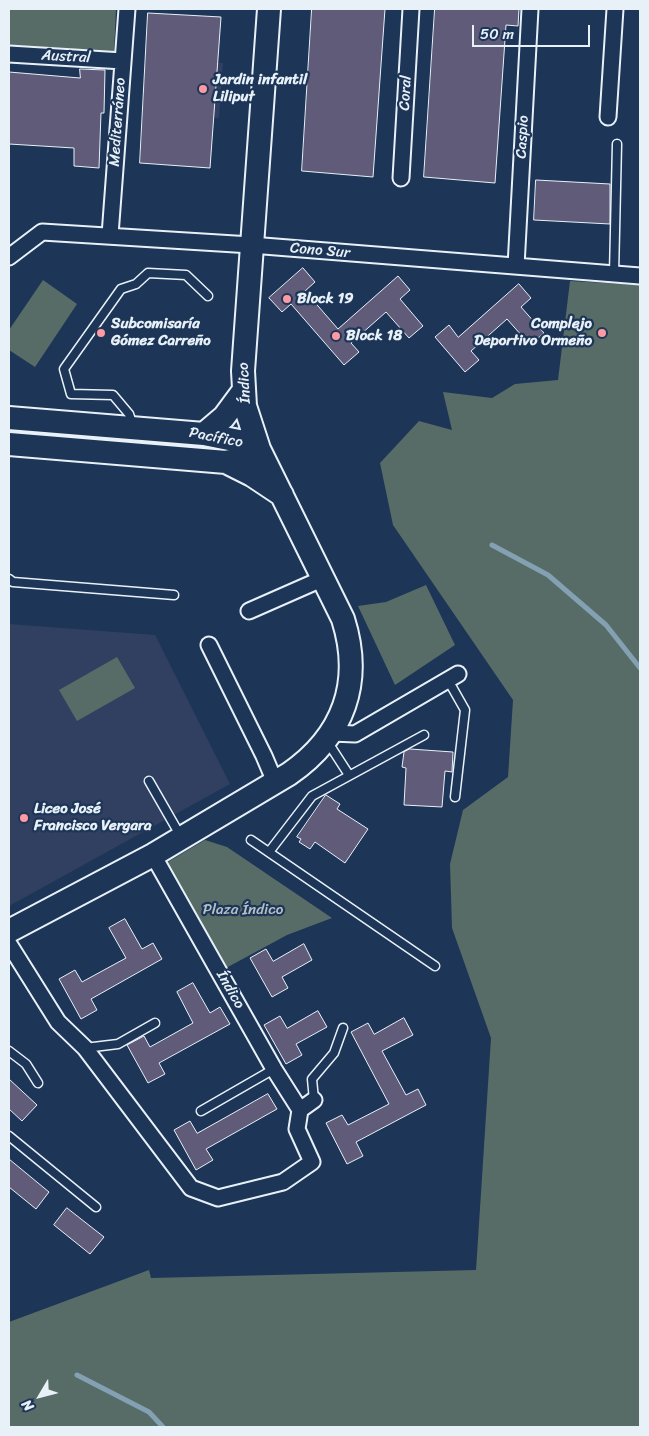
<!DOCTYPE html>
<meta charset="utf-8">
<style>
body{margin:0}
#map{position:relative;width:649px;height:1436px;overflow:hidden;background:#1d3557;font-family:Sriracha,sans-serif}
canvas{display:block}
.frame{position:absolute;inset:0;border:10px solid #e8f1f8;pointer-events:none}
.north{position:absolute;left:15px;top:1371px;width:50px;height:50px;-webkit-text-stroke:4px #1d3557;paint-order:stroke;rotate:233deg;font-size:14px;font-weight:700;line-height:20px;text-align:center;color:#e8f1f8}
.north::after{content:'';display:block;margin:auto;width:18px;height:22px;background:#e8f1f8;clip-path:polygon(50% 0,100% 100%,50% 72%,0 100%)}
.scale{position:absolute;left:472px;top:25px;width:118px;height:22px;box-sizing:border-box;border:2px solid #e8f1f8;border-top:0;padding-left:6px;font-size:15px;line-height:18px;white-space:nowrap;color:#e8f1f8;-webkit-text-stroke:4px #1d3557;paint-order:stroke}
</style>
<div id="map">
<canvas width="649" height="1436"></canvas>
<div class="frame"></div>
<div class="north">N</div>
<div class="scale">50 m</div>
</div>
<script>
const ctx = document.querySelector('canvas').getContext('2d');
ctx.lineJoin = 'round';
function paint(path, color) { ctx.fillStyle = color; ctx.fill(path, 'evenodd'); }
function trace(path, color, width, dash) { ctx.strokeStyle = color; ctx.lineWidth = width; ctx.lineCap = dash ? 'butt' : 'round'; ctx.setLineDash(dash || []); ctx.stroke(path); }
function drawText(font, color, halo, rows, align = 'center') {
  ctx.font = font + ' Sriracha,sans-serif'; ctx.lineWidth = 4.5; ctx.setLineDash([]); ctx.textBaseline = 'middle'; ctx.strokeStyle = halo; ctx.fillStyle = color; for (const [text, x, y, turn = 0] of rows) {
    ctx.save(); ctx.translate(x, y); ctx.rotate((+turn || 0) * Math.PI / 180); ctx.textAlign = isNaN(turn) ? turn : align; if (halo) ctx.strokeText(text, 0, 0); ctx.fillText(text, 0, 0); ctx.restore();
  }
}
paint(new Path2D(`
 M 188,61 L 223,63 L 219,118 L 184,115 Z
 M 9,624 L 155,635 L 230,784 L 9,906 Z`), '#314061');
paint(new Path2D(`
 M 9,9 L 116,9 L 114,52 L 9,45 Z
 M 43,280 L 77,304 L 35,367 L 9,350 L 9,330 Z
 M 570,281 L 640,285 L 640,1427 L 9,1427 L 9,1322 L 149,1270 L 151,1278 L 476,1270 L 491,1038 L 452,928 L 450,864 L 463,810 L 508,777 L 513,700 L 393,525 L 380,463 L 419,421 L 452,430 L 443,392 L 492,398 L 515,384 L 558,380 Z
 M 73,433 L 243,448 L 242,454 L 73,440 L 70,435 Z
 M 426,585 L 455,645 L 395,685 L 358,606 L 386,602 Z
 M 117,657 L 135,688 L 77,721 L 59,690 Z
 M 205,840 L 227,847 L 332,918 L 287,935 L 226,968 L 166,863 Z`), '#576c67');
trace(new Path2D(`
 M 492,545 L 548,575 L 606,625 L 640,668
 M 77,1375 L 149,1412 L 163,1427`), '#83a1b2', 5);
const building = new Path2D(`
 M 312,9 L 385,9 L 373,177 L 302,171 Z
 M 435,9 L 519,9 L 518,26 L 506,25 L 495,183 L 424,177 Z
 M 148,13 L 221,17 L 210,168 L 140,163 Z
 M 80,69 L 105,70 L 104,113 L 101,113 L 99,168 L 74,166 L 74,148 L 9,144 L 9,72 L 80,78 Z
 M 536,180 L 610,184 L 610,224 L 534,220 Z
 M 303,268 L 315,282 L 305,291 L 338,329 L 398,276 L 410,290 L 400,299 L 423,326 L 409,338 L 386,312 L 351,343 L 359,352 L 344,365 L 291,304 L 282,312 L 269,298 Z
 M 519,284 L 531,298 L 521,307 L 544,333 L 530,345 L 507,319 L 471,351 L 479,360 L 465,372 L 435,337 L 449,325 L 458,337 Z
 M 410,749 L 453,752 L 452,772 L 445,771 L 442,807 L 404,805 L 406,768 L 402,767 L 404,752 Z
 M 326,795 L 340,804 L 337,809 L 368,829 L 345,863 L 315,842 L 310,849 L 299,842 L 301,839 L 297,837 Z
 M 125,919 L 142,949 L 153,943 L 162,959 L 91,999 L 97,1010 L 81,1019 L 59,979 L 75,970 L 82,982 L 126,958 L 109,928 Z
 M 304,944 L 312,960 L 282,977 L 288,988 L 272,997 L 250,958 L 266,949 L 273,961 Z
 M 193,983 L 210,1013 L 220,1007 L 230,1024 L 159,1063 L 165,1074 L 148,1083 L 127,1045 L 144,1036 L 150,1047 L 193,1023 L 177,992 Z
 M 318,1011 L 327,1027 L 296,1044 L 302,1055 L 286,1064 L 264,1025 L 280,1016 L 287,1028 Z
 M 404,1018 L 413,1035 L 382,1051 L 406,1095 L 418,1089 L 426,1105 L 356,1142 L 363,1156 L 347,1164 L 326,1123 L 342,1115 L 348,1125 L 389,1104 L 351,1032 L 368,1023 L 374,1034 Z
 M 9,1079 L 37,1105 L 22,1121 L 9,1109 Z
 M 268,1094 L 277,1109 L 206,1149 L 213,1160 L 196,1170 L 174,1130 L 190,1121 L 197,1133 Z
 M 9,1159 L 49,1192 L 36,1209 L 9,1187 Z
 M 67,1208 L 104,1237 L 90,1254 L 54,1225 Z`);
paint(building, '#5f5b78');
trace(building, '#e8f1f8', 1);
const lane = new Path2D(`
 M 614,274 L 617,144
 M 133,426 L 129,414 L 113,395 L 71,394 L 64,369 L 121,289 L 136,284 L 148,273 L 186,275 L 208,296
 M 9,579 L 13,582 L 174,595
 M 448,680 L 465,710 L 455,797
 M 327,741 L 349,775
 M 149,781 L 180,835
 M 251,840 L 435,966
 M 269,852 L 312,796 L 424,735
 M 85,1048 L 118,1044 L 155,1023
 M 9,1051 L 26,1064 L 38,1083
 M 314,1100 L 312,1079 L 334,1053 L 343,1028
 M 201,1111 L 274,1069
 M 9,1136 L 96,1207`);
const street = new Path2D(`
 M 9,54 L 123,61
 M 608,117 L 615,9
 M 401,178 L 411,9
 M 110,235 L 127,9
 M 9,257 L 42,232 L 251,245 L 640,276
 M 516,266 L 530,9
 M 249,611 L 324,578
 M 209,645 L 264,756 L 275,782
 M 332,733 L 355,734 L 458,674
 M 153,855 L 274,1069 L 300,1110 L 314,1100
 M 9,944 L 58,1022 L 85,1048 L 191,1188 L 218,1198 L 283,1182 L 312,1162 L 297,1129 L 300,1110`);
const secondary = new Path2D(`
 M 9,418 L 204,434 L 244,442 L 259,449
 M 204,434 L 224,417 L 244,390
 M 9,444 L 226,462 L 247,457 L 259,449
 M 226,462 L 252,475 L 282,495
 M 9,931 L 153,855 L 289,774 C 344,736 363,682 343,619 L 259,449 L 245,406 L 243,371 L 269,9`);
trace(lane, '#e8f1f8', 11);
trace(street, '#e8f1f8', 19);
trace(secondary, '#e8f1f8', 26);
trace(lane, '#1d3557', 8);
trace(street, '#1d3557', 15);
trace(secondary, '#1d3557', 22);
for (const [x, y, r, color] of [
 [203,89,5,"#ff9aa2"],
 [287,299,5,"#ff9aa2"],
 [101,333,5,"#ff9aa2"],
 [602,333,5,"#ff9aa2"],
 [336,336,5,"#ff9aa2"],
 [24,818,5,"#ff9aa2"]
]) { const dot = new Path2D(); dot.arc(x, y, r, 0, 2 * Math.PI); ctx.fillStyle = color; ctx.fill(dot); trace(dot, '#1d3557', 2); }
drawText('15px', '#e8f1f8', '#1d3557', [
 ["Austral",66,57,3],
 ["Coral",406,93,-87],
 ["Mediterráneo",118,122,-86],
 ["Caspio",523,137,-87],
 ["Cono Sur",320,251,5],
 ["Índico",245,383,-93],
 ["Pacífico",216,438,11],
 ["Índico",230,990,60]
]);
drawText('bold 15px', '#e8f1f8', '#1d3557', [
 ["Jardin infantil",213,80],
 ["Liliput",213,97],
 ["Block 19",297,299],
 ["Subcomisaría",111,324],
 ["Gómez Carreño",111,341],
 ["Complejo",592,324,"right"],
 ["Deportivo Ormeño",592,341,"right"],
 ["Block 18",346,336],
 ["Liceo José",34,809],
 ["Francisco Vergara",34,826]
], 'left');
drawText('15px', '#b5c2c5', '#1d3557', [
 ["Plaza Índico",243,910]
]);
</script>
